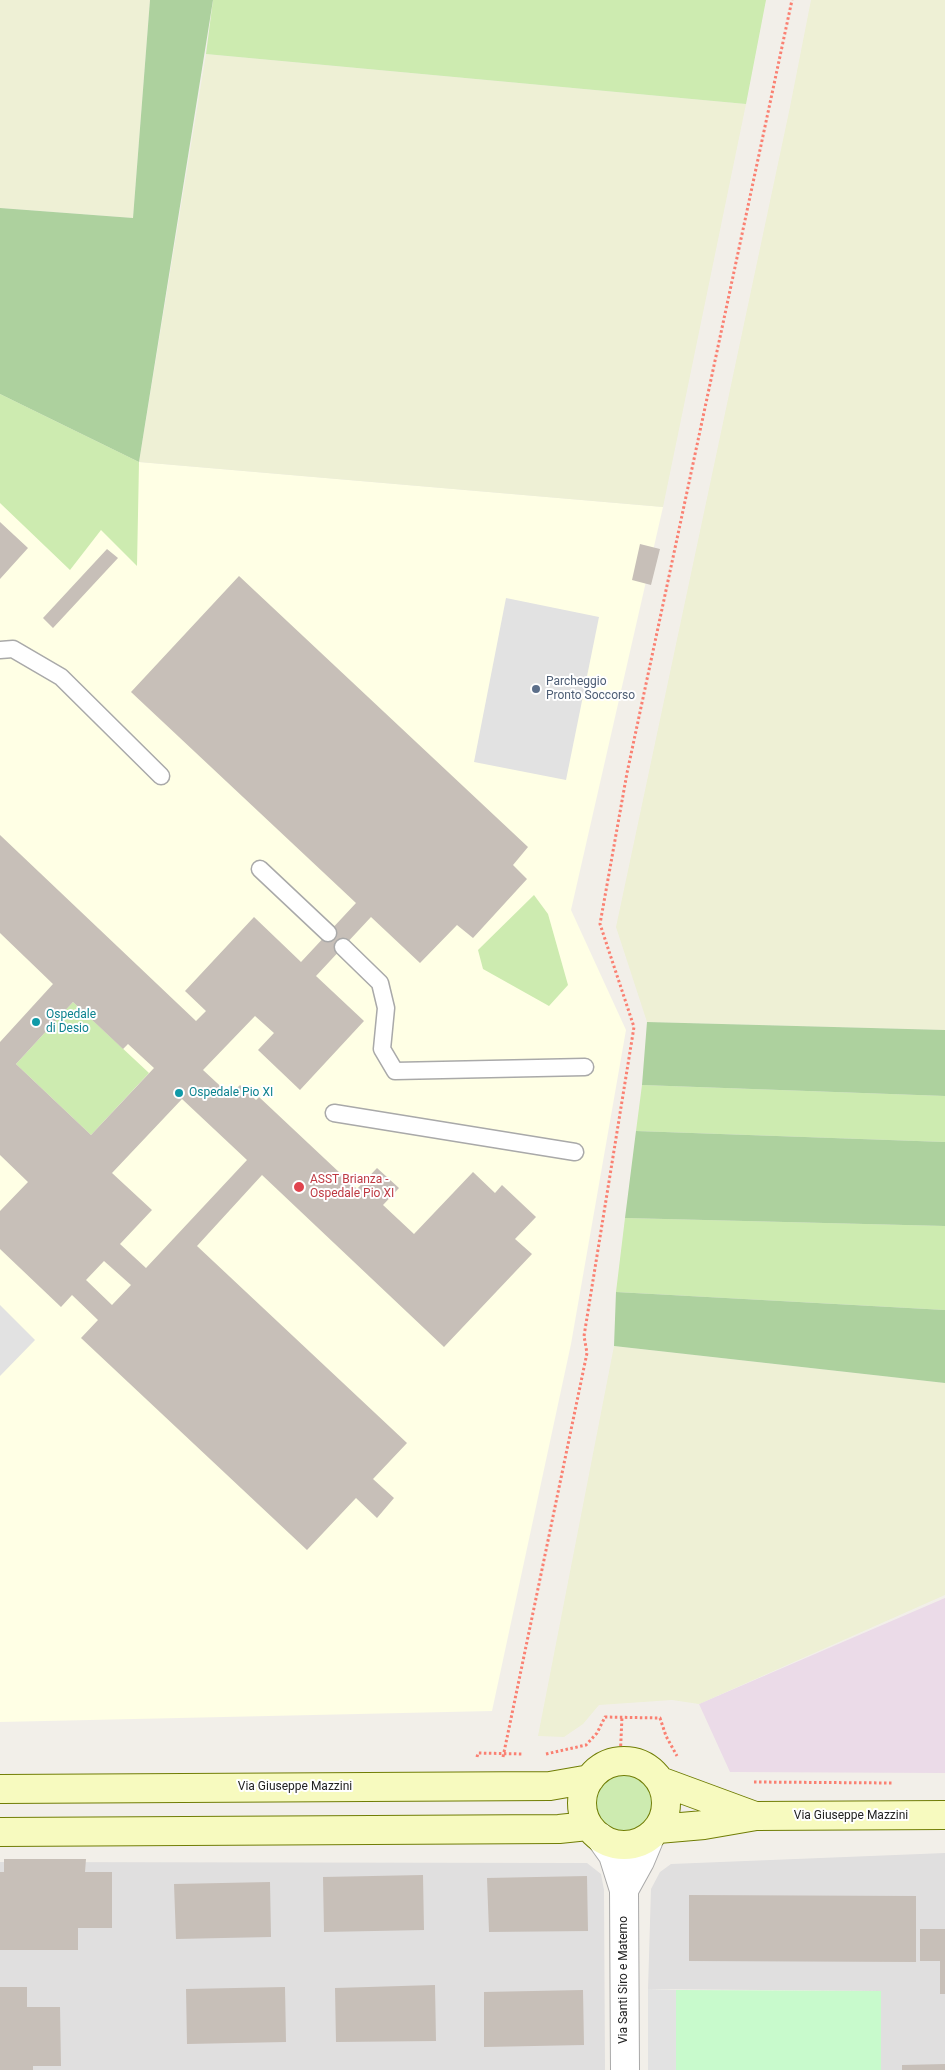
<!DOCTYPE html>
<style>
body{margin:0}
canvas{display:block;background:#f2efe9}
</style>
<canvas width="945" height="2070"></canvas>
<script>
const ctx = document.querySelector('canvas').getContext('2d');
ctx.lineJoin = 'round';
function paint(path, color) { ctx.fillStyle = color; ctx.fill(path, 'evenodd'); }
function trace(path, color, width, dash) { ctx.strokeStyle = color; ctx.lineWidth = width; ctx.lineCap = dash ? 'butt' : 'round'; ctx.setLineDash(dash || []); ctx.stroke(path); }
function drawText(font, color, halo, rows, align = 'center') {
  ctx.font = font + ' Roboto,sans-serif'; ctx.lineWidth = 4; ctx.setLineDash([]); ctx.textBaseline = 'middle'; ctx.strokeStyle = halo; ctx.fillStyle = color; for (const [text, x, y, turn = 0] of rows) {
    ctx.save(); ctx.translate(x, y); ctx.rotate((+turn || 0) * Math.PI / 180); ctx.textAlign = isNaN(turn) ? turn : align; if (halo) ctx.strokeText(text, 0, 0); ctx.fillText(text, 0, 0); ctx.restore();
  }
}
paint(new Path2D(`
 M 945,1853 L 945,2070 L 881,2070 L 880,1991 L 648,1989 L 651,1889 L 660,1872 L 671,1864 Z
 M 0,1862 L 587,1863 L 601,1874 L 604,1890 L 605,2070 L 0,2070 Z`), '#e0dfdf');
paint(new Path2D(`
 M 945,1598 L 945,1773 L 730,1772 L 699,1704 Z`), '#ebdbe8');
paint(new Path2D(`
 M 0,394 L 139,462 L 663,507 L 571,910 L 626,1030 L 571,1344 L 492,1711 L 0,1722 Z`), '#ffffe5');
paint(new Path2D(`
 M 0,0 L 150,0 L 133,218 L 0,208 Z
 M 811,0 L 945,0 L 945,1030 L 647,1022 L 616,927 L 790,107 Z
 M 206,54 L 746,104 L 663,507 L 139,462 Z
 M 614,1346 L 945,1383 L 945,1595 L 699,1704 L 672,1700 L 599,1705 L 583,1724 L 564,1737 L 538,1736 Z`), '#eef0d5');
paint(new Path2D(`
 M 213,0 L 766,0 L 746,104 L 206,54 Z
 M 0,394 L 139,462 L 137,566 L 101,530 L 70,570 L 0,503 Z
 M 534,895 L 548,914 L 568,985 L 549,1006 L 483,969 L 478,950 Z
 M 73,1002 L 149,1073 L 91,1135 L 16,1064 Z
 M 642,1085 L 945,1096 L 945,1142 L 636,1131 Z
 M 625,1218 L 945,1226 L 945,1310 L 616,1292 Z
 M595 1804a30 30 0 1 1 60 0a30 30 0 1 1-60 0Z`), '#cdebb0');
paint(new Path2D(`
 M 150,0 L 213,0 L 139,462 L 0,394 L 0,208 L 133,218 Z
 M 647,1022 L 945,1030 L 945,1096 L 642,1085 Z
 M 636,1131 L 945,1142 L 945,1226 L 625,1218 Z
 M 616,1292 L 945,1310 L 945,1383 L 614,1346 Z`), '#add19e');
paint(new Path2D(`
 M 676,1990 L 881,1991 L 881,2070 L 676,2070 Z`), '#c8facc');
paint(new Path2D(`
 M 506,598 L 599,617 L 566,780 L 474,762 Z
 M 0,1305 L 35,1340 L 0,1376 Z
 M 648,1989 L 676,1990 L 676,2070 L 648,2070 Z`), '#e2e2e2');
paint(new Path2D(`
 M 0,522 L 28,548 L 0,579 Z
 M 640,544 L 660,549 L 651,585 L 632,580 Z
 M 107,549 L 118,558 L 53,628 L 43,618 Z
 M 239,576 L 528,847 L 513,865 L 527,879 L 473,938 L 457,925 L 420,963 L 371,917 L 316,976 L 364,1021 L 300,1090 L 258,1050 L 274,1033 L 255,1016 L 203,1070 L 230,1095 L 240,1085 L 256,1100 L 259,1097 L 357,1189 L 377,1168 L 399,1188 L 383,1205 L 414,1234 L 473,1172 L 495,1193 L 502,1185 L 536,1217 L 515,1239 L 532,1254 L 444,1347 L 262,1175 L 197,1246 L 407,1443 L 373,1479 L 394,1498 L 377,1518 L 356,1498 L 307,1550 L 81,1338 L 98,1320 L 72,1295 L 61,1307 L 0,1249 L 0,1211 L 28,1182 L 0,1155 L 0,1042 L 53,984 L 0,933 L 0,835 L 196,1021 L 206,1011 L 185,991 L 254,917 L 301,962 L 356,903 L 131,692 ZM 73,1002 L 123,1049 L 128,1044 L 154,1068 L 91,1135 L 16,1064 ZM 182,1099 L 247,1160 L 146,1268 L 120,1244 L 152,1210 L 112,1173 ZM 104,1261 L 131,1285 L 112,1305 L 86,1280 Z
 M 4,1859 L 86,1859 L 85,1872 L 112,1872 L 112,1928 L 78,1928 L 78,1950 L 0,1950 L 0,1872 L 4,1872 Z
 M 423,1875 L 424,1930 L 324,1932 L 323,1877 Z
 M 587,1876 L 588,1931 L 489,1932 L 487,1878 Z
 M 270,1882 L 271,1937 L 176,1939 L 174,1884 Z
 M 689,1895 L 916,1896 L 916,1962 L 689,1961 Z
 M 920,1929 L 945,1929 L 945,1994 L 940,1994 L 940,1961 L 920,1961 Z
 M 435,1985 L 436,2041 L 336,2042 L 335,1988 Z
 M 0,1987 L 27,1987 L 27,2007 L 60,2007 L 61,2066 L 33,2066 L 33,2070 L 0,2070 Z
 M 285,1987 L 286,2042 L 187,2044 L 186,1989 Z
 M 583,1990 L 584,2045 L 484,2047 L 484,1992 Z
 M 945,2064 L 945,2070 L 902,2070 L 902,2065 Z`), '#c7bfb8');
const lane = new Path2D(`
 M 0,650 L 13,649 L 61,677 L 161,776
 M 260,869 L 328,933
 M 343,947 L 380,983 L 386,1008 L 382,1049 L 395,1071 L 585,1067
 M 334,1113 L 575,1152`);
const street = new Path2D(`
 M 600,1837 L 613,1855 L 624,1890 L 625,2070
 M 624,1890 L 640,1861 L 650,1837`);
const secondary = new Path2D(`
 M582 1803a42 42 0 1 1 84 0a42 42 0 1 1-84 0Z
 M 660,1781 L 755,1816
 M 0,1789 L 550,1786 L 590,1779
 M 658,1829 L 704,1825 L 756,1816 L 945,1815
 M 0,1832 L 559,1829 L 588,1826`);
trace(lane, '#a9a9a9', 19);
trace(street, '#a9a9a9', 30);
trace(secondary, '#707d05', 30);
trace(new Path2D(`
 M 546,1754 L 586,1745 L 597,1733 L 605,1717 L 660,1718 L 666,1736 L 677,1756
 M 477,1757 L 478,1753 L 522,1754
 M 503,1757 L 587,1353 L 584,1336 L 634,1027 L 600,924 L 627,773 L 792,0
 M 620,1761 L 622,1717
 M 754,1782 L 893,1783`), '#fa8072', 3, [2.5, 2.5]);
trace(lane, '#fff', 16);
trace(street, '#fff', 28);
trace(secondary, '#f7fabf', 28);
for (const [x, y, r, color] of [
 [536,689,5,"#5c6f8a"],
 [36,1022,5,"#0f9aa8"],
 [179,1093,5,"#0f9aa8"],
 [299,1187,6,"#e0444e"]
]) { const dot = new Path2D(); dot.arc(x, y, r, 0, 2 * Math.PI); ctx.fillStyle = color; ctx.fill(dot); trace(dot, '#fff', 2); }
drawText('12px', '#4e5e75', '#fff', [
 ["Parcheggio",546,682],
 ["Pronto Soccorso",546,696]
], 'left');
drawText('12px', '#0d838f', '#fff', [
 ["Ospedale",46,1015],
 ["di Desio",46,1029],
 ["Ospedale Pio XI",189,1093]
], 'left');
drawText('12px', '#be3a42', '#fff', [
 ["ASST Brianza -",310,1180],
 ["Ospedale Pio XI",310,1194]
], 'left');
drawText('12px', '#222', '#fff', [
 ["Via Giuseppe Mazzini",295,1787],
 ["Via Giuseppe Mazzini",851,1816],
 ["Via Santi Siro e Materno",624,1980,-90]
]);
</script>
